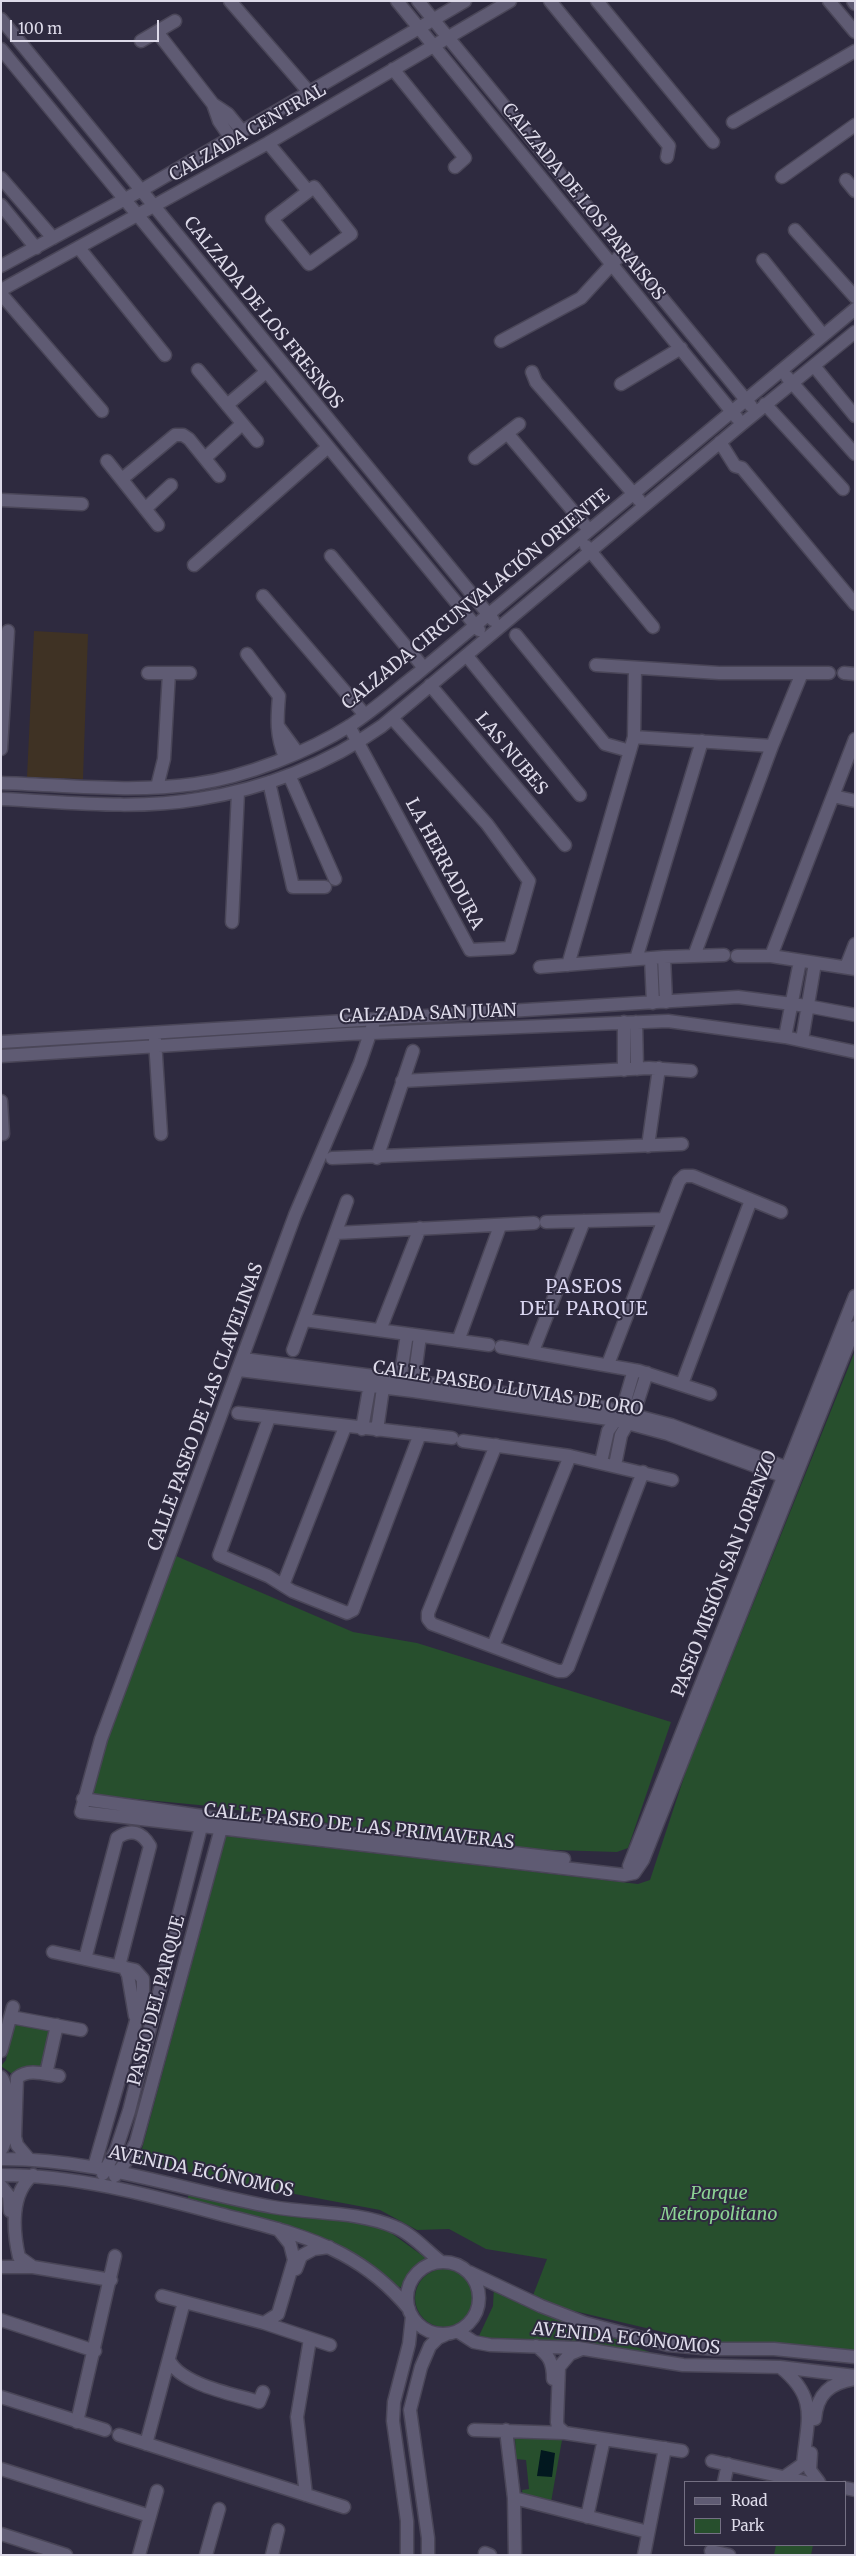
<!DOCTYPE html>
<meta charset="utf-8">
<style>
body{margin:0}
#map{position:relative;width:856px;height:2556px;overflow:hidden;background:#2e2a3f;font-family:Merriweather,serif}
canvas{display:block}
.frame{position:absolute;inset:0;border:2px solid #dddae9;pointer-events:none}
.legend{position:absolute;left:684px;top:2481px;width:162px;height:65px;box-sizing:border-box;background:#2e2a3f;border:1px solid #747083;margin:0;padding:6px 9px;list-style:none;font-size:15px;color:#dddae9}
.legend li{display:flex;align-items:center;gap:10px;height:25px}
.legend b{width:25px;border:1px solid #747083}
.scale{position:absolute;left:10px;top:20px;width:149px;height:22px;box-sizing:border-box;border:2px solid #dddae9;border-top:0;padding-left:6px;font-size:15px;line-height:18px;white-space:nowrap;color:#dddae9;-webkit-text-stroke:4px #2e2a3f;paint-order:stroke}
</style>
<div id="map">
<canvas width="856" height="2556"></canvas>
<div class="frame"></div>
<ul class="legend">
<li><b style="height:6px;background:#5f5b73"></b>Road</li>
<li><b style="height:14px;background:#274f2d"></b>Park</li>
</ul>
<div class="scale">100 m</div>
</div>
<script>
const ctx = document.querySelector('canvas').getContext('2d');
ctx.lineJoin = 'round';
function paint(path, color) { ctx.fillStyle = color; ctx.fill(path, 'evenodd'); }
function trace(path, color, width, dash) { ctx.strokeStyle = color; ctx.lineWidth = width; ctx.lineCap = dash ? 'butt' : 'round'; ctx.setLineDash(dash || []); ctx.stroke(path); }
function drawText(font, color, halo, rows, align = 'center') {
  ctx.font = font + ' Merriweather,serif'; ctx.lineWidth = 4; ctx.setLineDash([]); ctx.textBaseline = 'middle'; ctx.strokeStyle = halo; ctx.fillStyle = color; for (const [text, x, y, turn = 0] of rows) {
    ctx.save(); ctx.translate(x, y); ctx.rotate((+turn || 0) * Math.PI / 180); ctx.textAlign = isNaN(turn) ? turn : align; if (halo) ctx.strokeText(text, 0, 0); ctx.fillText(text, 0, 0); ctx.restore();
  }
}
paint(new Path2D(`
 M 34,631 L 88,634 L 83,779 L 27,777 Z`), '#3f3224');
paint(new Path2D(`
 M 855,1351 L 855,2355 L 705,2342 L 570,2310 L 532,2298 L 547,2259 L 486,2249 L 449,2229 L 417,2230 L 380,2210 L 231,2182 L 139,2160 L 226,1836 L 638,1884 L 650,1880 L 687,1768 Z
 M 176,1556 L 353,1632 L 417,1643 L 671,1722 L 628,1848 L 617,1852 L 523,1849 L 461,1842 L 209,1806 L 85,1794 Z
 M 12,2023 L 52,2028 L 43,2071 L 23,2070 L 12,2074 L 1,2066 L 6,2060 Z
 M 189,2192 L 380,2225 L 430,2261 L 415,2268 L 404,2288 L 395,2286 L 371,2267 L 187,2202 Z
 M415 2298a29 29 0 1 1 58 0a29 29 0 1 1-58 0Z
 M 494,2286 L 570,2322 L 660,2356 L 478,2338 L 493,2306 Z
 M 515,2438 L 562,2440 L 551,2502 L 523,2496 L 522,2490 L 529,2489 L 526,2460 L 516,2459 Z
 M 776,2545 L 813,2545 L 811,2555 L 774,2555 Z`), '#274f2d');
paint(new Path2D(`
 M 541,2450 L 555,2453 L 552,2477 L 537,2476 Z`), '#02181f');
const minor = new Path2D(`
 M 230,1 L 309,92
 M 397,1 L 737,418
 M 418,1 L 751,406
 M 550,1 L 669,146 L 667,157
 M 597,1 L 713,142
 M 829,1 L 855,32
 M 853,1 L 855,4
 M 1,19 L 493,620
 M 157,32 L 213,104 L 219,121 L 230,137
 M 141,41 L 175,21
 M 1,49 L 479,630
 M 393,69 L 465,158 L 455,167
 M 213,104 L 228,114 L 242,131
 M 733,122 L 855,51
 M 268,143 L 308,191
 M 782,177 L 855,125
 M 1,178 L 53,238
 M 846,180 L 855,191
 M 314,187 L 351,234 L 309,264 L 272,219 Z
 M 1,205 L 36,248
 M 795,230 L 855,297
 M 79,248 L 165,355
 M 763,260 L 823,335
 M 1,266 L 140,191 L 465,1
 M 1,290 L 268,143 L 510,1
 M 1,294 L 102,411
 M 501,341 L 581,298 L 624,251
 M 814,366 L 855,416
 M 198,370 L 257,441
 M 532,372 L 536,382 L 639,500
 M 787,377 L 855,454
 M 621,384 L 681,348
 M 765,404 L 843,489
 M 227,405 L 266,372
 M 507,433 L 589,530
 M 720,442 L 735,466 L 742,468 L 855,604
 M 205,458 L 242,424
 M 475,458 L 519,424
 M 107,461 L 158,525
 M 122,479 L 175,435 L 183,435 L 189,439 L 219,476
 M 1,500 L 82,504
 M 145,509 L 171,485
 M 586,546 L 653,627
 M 331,556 L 424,668
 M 194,565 L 328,447
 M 263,596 L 365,715
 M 516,635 L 605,744 L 630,751
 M 247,654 L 279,696 C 277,719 276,736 285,757
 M 467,656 L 580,795
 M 596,665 L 719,673 L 829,673
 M 148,673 L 190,673
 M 844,673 L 855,674
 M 430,685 L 565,845
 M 278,726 L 297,752
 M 349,726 L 470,950 L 510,948 L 529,881 L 487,824 L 392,718
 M 634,737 L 772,746
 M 1,749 L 8,631
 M 289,775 L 335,879
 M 269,782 L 293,887 L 325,887
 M 1,783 C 65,785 132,793 195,784 C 246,777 308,752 351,725 C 374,710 395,691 417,674 L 855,309
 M 157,787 L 164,759 L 169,673
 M 833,796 L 855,801
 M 1,799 C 66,802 135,810 199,799 C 264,789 328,764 382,726 L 742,424 L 855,332
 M 232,922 L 238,792
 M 694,956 L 772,746 L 802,673
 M 737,956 L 771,956 L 855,969
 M 771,956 L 855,739
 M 664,957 L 666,1002
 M 651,958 L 653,1003
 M 636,959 L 702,741
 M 568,965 L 634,737 L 635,668
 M 540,967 L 664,957 L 724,955
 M 846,967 L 855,944
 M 375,1019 L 360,1063 L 295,1215 L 101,1739 L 81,1812 L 624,1875 L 634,1873
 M 636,1022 L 637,1069
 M 785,1037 L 800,961
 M 155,1040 L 161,1134
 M 802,1040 L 815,963
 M 1,1042 L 738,997 L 807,1006 L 855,1015
 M 1,1056 L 347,1034 L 668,1021 L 785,1037 L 855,1052
 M 624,1070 L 624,1022
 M 402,1081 L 649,1068 L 691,1071
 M 1,1101 L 3,1134
 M 648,1146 L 659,1068
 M 332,1158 L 682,1144
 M 377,1158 L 413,1051
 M 546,1222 L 664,1219
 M 336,1233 L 534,1223
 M 304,1320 L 489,1345
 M 380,1330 L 420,1228
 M 458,1341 L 500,1226
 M 501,1347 L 639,1371 L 710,1394
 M 293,1350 L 347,1201
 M 533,1351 L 584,1221
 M 243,1359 L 595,1405 L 671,1425 L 793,1470
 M 608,1364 L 679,1181 L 684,1176 L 693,1176 L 781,1212
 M 239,1370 L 413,1391 L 616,1420 L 668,1434 L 788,1478
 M 682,1384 L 751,1200
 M 399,1386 L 407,1334
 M 413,1388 L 420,1336
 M 238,1413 L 452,1438
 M 269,1418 L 219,1555 L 268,1576 L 292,1591 L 347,1613 L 353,1610 L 420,1434
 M 362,1429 L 371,1378
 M 377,1430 L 384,1381
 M 463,1441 L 570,1456 L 672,1480
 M 496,1445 L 428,1613 L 428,1619 L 432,1624 L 558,1671 L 564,1671 L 568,1667 L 643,1472
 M 601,1462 L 608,1431 L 622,1411 L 634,1370
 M 615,1465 L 621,1435 L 634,1413 L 647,1373
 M 283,1585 L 345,1427
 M 493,1646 L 570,1456
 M 83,1799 L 223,1819 L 564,1859
 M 629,1866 L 855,1296
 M 634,1873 L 643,1860 L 855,1327
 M 53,1952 L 135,1970 L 143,1979 L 143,1995 L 136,2021 L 94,2167
 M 85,1959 L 117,1838 C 131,1828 142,1832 150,1846 L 119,1966
 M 124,1967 L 128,1975 L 135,2016
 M 11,2017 L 81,2030
 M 1,2051 L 13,2007
 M 46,2074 L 57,2025
 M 1,2077 C 10,2087 9,2140 1,2150
 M 28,2158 L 17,2145 L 15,2137 L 17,2078 C 28,2068 45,2074 59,2076
 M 1,2159 C 94,2158 182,2190 273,2207 C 313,2214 357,2211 395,2227 C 411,2233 427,2251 440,2261
 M 103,2174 L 116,2150 L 129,2111 L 203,1819
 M 1,2175 C 76,2175 149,2195 220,2214 C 262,2225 304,2234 342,2254 C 368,2268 391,2287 409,2309
 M 33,2175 C 10,2193 13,2231 19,2257 L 33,2267
 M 115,2176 L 127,2160 L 136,2142 L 223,1821
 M 1,2186 L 9,2196 L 10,2211
 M407 2298a36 36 0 1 1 72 0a36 36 0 1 1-72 0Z
 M 1,2267 L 33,2267 L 111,2280
 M 296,2269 L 301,2256 L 314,2249 L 329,2247
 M 469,2272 L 541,2306 L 585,2323 L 668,2345 L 714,2349 L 774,2349 L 855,2357
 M 162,2296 L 264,2323 L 330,2345
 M 1,2320 L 95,2351
 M 264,2323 L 278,2314 L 294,2260 L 290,2244 L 278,2229
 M 457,2331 L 474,2342 L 490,2345 L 578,2348 L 683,2365 L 780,2367 L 855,2376
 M 536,2346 C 549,2355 553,2362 553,2379
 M 169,2360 C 181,2385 234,2394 259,2402 L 263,2392
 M 780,2367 C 819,2398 807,2420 803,2464 L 783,2478
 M 1,2397 L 105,2430
 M 815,2419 C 817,2394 830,2383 854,2379
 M 77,2422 L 115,2256
 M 474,2430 L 565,2433 L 682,2451
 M 506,2430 L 514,2498 L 515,2555
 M 565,2433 L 558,2427 L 557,2422 L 559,2367 L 570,2354 L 582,2349
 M 119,2435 L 344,2507
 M 146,2444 L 184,2302
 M 811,2453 L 810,2470 L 819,2482
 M 712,2461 L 805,2482
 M 1,2469 L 150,2516
 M 724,2482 L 728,2464
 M 845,2488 L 855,2490
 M 306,2495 L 297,2417 L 310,2339
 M 514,2498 L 648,2532
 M 587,2517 L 604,2439
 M 1,2534 L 66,2555
 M 711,2551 L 729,2555
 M 485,2553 L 490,2555
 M 139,2555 L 157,2491
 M 206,2555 L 219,2509
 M 272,2555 L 278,2530
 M 407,2555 L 407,2521 L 393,2421 L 394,2402 L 409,2344 L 412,2316
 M 428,2555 L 428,2538 L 410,2410 L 421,2367 L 430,2346 L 438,2338 L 447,2334
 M 644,2555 L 665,2448`);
trace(minor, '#4a4658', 15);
trace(minor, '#5f5b73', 12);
drawText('18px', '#dddae9', '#2e2a3f', [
 ["CALZADA CENTRAL",248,133,-30],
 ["CALZADA DE LOS PARAISOS",583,202,51],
 ["CALZADA DE LOS FRESNOS",263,313,51],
 ["CALZADA CIRCUNVALACIÓN ORIENTE",476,600,-39],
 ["LAS NUBES",511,754,50],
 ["LA HERRADURA",444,864,62],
 ["CALZADA SAN JUAN",428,1014,-2],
 ["CALLE PASEO LLUVIAS DE ORO",508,1389,9],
 ["CALLE PASEO DE LAS CLAVELINAS",206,1407,-70],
 ["PASEO MISIÓN SAN LORENZO",725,1574,-69],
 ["CALLE PASEO DE LAS PRIMAVERAS",359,1827,6],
 ["PASEO DEL PARQUE",157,2001,-75],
 ["AVENIDA ECÓNOMOS",201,2172,12],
 ["AVENIDA ECÓNOMOS",626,2339,6]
]);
drawText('italic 18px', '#8cd294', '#2e2a3f', [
 ["Parque",719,2194],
 ["Metropolitano",719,2215]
]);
ctx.letterSpacing = '1px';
drawText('19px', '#d9d5f0', '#2e2a3f', [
 ["PASEOS",584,1288],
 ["DEL PARQUE",584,1310]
]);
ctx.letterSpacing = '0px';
</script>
